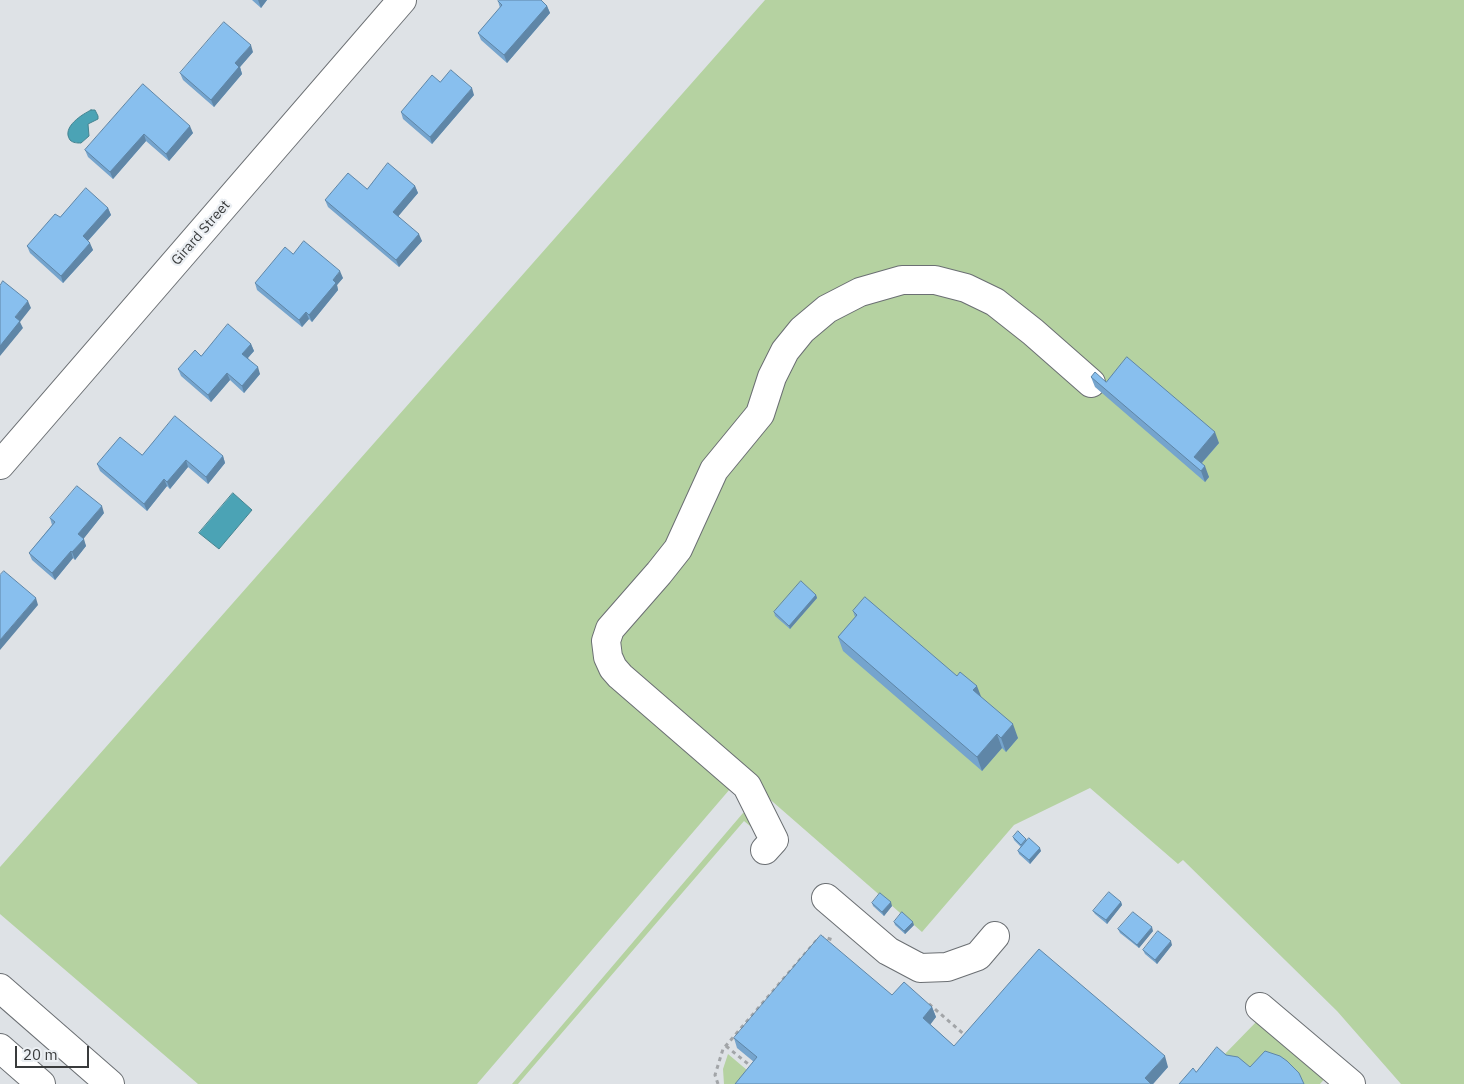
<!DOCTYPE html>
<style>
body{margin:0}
#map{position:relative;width:1464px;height:1084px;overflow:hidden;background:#dee2e6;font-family:"IBM Plex Sans",sans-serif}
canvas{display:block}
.scale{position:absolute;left:15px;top:1046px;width:74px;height:22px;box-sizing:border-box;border:2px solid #393b3c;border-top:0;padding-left:6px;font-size:15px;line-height:18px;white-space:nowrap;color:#393b3c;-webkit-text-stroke:4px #ebeff3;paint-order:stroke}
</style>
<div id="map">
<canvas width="1464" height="1084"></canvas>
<div class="scale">20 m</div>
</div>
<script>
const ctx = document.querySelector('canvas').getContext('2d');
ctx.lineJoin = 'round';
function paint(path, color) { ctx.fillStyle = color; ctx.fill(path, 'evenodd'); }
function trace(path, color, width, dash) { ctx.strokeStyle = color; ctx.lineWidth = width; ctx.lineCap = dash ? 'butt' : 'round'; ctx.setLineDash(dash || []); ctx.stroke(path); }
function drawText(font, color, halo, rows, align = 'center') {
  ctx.font = font + ' "IBM Plex Sans",sans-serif'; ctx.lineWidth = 4.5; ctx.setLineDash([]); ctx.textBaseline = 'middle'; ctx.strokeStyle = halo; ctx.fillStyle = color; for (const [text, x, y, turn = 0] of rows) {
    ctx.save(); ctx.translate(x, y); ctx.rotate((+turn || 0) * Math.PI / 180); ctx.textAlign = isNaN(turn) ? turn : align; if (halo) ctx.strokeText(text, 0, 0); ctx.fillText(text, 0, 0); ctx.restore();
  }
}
paint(new Path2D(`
 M 765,0 L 1464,0 L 1464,1084 L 1401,1084 L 1337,1011 L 1183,860 L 1178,864 L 1090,788 L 1014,825 L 922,932 L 742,775 L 477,1084 L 198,1084 L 0,914 L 0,867 Z
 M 747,811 L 761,835 L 744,821 L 518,1084 L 512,1084 L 743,813 Z
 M 1258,1020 L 1328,1075 L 1320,1084 L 1303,1084 L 1254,1078 L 1221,1058 Z
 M 728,1054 L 754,1076 L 747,1084 L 724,1084 L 723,1069 Z`), '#b5d2a1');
const water = new Path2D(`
 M 91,110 L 95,110 L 98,116 L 98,119 L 88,124 L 89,136 L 81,143 C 77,143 73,143 70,140 C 61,127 83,114 91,110 Z
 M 233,493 L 252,510 L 219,549 L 199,533 Z`);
paint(water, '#4ba3b5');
trace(water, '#468491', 1);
const minor = new Path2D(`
 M 0,465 L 402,0
 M 765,850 L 774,840 L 747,786 L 620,676 L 613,668 L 608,657 L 606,641 L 610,629 L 659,573 L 678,549 L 714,470 L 760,414 L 772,377 L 785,351 L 802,330 L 827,309 L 860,292 L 902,280 L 935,280 L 966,288 L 995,302 L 1033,332 L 1091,383
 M 826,898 L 888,951 L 920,968 L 947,967 L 978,956 L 995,936
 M 1260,1007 L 1351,1084
 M 0,1048 L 41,1084`);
const major = new Path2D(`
 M 0,988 L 110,1084`);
trace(minor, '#6b6f73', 30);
trace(major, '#6b6f73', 30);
trace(new Path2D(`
 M 929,1004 L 966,1036
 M 726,1046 L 753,1068
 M 718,1084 L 715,1075 L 723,1049 L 816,941 L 824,937 L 833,940`), '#a2a5a8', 3, [4, 4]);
trace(minor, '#fff', 28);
trace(major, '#fff', 28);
paint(new Path2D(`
 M 252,0 L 267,0 L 261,8 Z
 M 498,1 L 547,6 L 550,13 L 507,63 L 481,40 L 478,33 L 500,8 Z
 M 253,52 L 240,67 L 242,74 L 214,107 L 183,80 L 180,73 Z
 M 440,82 L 474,95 L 432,144 L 403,119 L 401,112 Z
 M 143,84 L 193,133 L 169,161 L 146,141 L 113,179 L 88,157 L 85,150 Z
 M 415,186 L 418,193 L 398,216 L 422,241 L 399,267 L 328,207 L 325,200 L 367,189 Z
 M 108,208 L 111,215 L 88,241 L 93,250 L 63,283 L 30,253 L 27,246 L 60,217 Z
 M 293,254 L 343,278 L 337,285 L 338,290 L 312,322 L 309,319 L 302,327 L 257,290 L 255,283 Z
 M 251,344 L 254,351 L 248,358 L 260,374 L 244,393 L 230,380 L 211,402 L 181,376 L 178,369 L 201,356 Z
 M 1091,377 L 1106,382 L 1219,443 L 1202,463 L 1209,477 L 1205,482 L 1095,387 Z
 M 142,455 L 223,456 L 225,463 L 208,484 L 188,467 L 170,489 L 167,486 L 147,511 L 100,471 L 97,464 Z
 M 104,513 L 83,539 L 86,546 L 75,560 L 73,558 L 55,580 L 32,560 L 29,553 L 52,525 L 50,518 Z
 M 816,595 L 817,598 L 790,629 L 775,616 L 774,612 Z
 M 853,611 L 957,676 L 981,697 L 1018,738 L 1006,752 L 1002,748 L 982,771 L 843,651 L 838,637 L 855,617 Z
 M 1013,837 L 1026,839 L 1027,840 L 1041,851 L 1030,864 L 1019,854 L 1018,851 L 1021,847 L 1014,840 Z
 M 1121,902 L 1122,905 L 1107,924 L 1095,914 L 1093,911 Z
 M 872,903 L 892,906 L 884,916 L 873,906 Z
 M 894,922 L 914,925 L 905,934 L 895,925 Z
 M 1118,929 L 1153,931 L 1139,948 L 1120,933 Z
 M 1172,945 L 1157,964 L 1145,954 L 1143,950 Z
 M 892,995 L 932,1007 L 936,1017 L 930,1024 L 954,1046 L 1168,1067 L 1153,1084 L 735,1084 L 754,1062 L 737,1048 L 734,1038 Z`), '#75a4cd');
paint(new Path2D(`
 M 258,0 L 267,0 L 261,8 Z
 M 547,6 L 550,13 L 507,63 L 504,55 Z
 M 251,45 L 253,52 L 240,67 L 242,74 L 214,107 L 211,100 L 235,63 Z
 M 472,88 L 474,95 L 432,144 L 430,137 Z
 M 190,126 L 193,133 L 169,161 L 166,154 Z
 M 144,134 L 146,141 L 113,179 L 110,172 Z
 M 415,186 L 418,193 L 396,219 L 393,212 Z
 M 108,208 L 111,215 L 85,244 L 83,236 Z
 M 419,234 L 422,241 L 399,267 L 396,260 Z
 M 90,243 L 93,250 L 63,283 L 61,276 Z
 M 340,271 L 343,278 L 337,285 L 338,290 L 312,322 L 309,315 L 333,280 Z
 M 28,301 L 31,308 L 20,322 L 23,328 L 0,356 L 0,346 L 15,317 Z
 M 306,312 L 309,319 L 302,327 L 299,320 Z
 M 251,344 L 254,351 L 245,361 L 242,354 Z
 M 258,367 L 260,374 L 244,393 L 242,386 Z
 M 227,373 L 230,380 L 211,402 L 208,395 Z
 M 1215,432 L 1219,443 L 1198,467 L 1194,457 Z
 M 223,456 L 225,463 L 208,484 L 206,477 Z
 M 186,460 L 188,467 L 170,489 L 167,482 Z
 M 1205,466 L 1209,477 L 1205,482 L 1201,471 Z
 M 164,479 L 167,486 L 147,511 L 144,504 Z
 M 102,506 L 104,513 L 81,542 L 78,534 Z
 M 84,539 L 86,546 L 75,560 L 72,552 Z
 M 71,551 L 73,558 L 55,580 L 52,573 Z
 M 816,595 L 817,598 L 790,629 L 789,626 Z
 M 36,598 L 38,605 L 0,650 L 0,640 Z
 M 977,686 L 982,699 L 973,690 Z
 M 1013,724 L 1018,738 L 1006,752 L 1001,738 Z
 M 997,734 L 1002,748 L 982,771 L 977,757 Z
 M 1040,848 L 1041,851 L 1030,864 L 1029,860 Z
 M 891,902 L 892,906 L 884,916 L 882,912 Z
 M 1121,902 L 1122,905 L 1107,924 L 1106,920 Z
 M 913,922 L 914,925 L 905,934 L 904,931 Z
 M 1152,927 L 1153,931 L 1139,948 L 1137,945 Z
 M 1171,941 L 1172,945 L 1157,964 L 1155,960 Z
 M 932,1007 L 936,1017 L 927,1029 L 923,1018 Z
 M 1165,1056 L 1168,1067 L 1153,1084 L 1147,1084 L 1145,1078 Z`), '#5f86a7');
const building = new Path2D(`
 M 499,0 L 541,0 L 547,6 L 504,55 L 478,33 L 502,5 L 498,1 Z
 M 224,22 L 251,45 L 235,63 L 239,67 L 211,100 L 180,73 Z
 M 451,70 L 472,88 L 430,137 L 401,112 L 432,75 L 440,82 Z
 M 143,84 L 190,126 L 166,154 L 144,134 L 110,172 L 85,150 Z
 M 388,163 L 415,186 L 393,212 L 419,234 L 396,260 L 325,200 L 348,173 L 367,189 Z
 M 86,188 L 108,208 L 83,236 L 90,243 L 61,276 L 27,246 L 55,214 L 60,217 Z
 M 304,241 L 340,271 L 333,280 L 336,283 L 309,315 L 306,312 L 299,320 L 255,283 L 285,247 L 293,254 Z
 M 3,281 L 28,301 L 15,317 L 20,321 L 0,346 L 0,286 Z
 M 228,324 L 251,344 L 242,354 L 258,367 L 242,386 L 227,373 L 208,395 L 178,369 L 195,350 L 201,356 Z
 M 1127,357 L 1215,432 L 1194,457 L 1205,466 L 1201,471 L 1091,377 L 1095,372 L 1106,382 Z
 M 175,416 L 223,456 L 206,477 L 186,460 L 167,482 L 164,479 L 144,504 L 97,464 L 120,437 L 142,455 Z
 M 77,486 L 102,506 L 78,534 L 84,539 L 72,552 L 71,551 L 52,573 L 29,553 L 55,522 L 50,518 Z
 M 4,571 L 36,598 L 0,640 L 0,575 Z
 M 801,581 L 816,595 L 789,626 L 774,612 Z
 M 865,597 L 957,676 L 960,672 L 977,686 L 973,690 L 1013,724 L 1001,738 L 997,734 L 977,757 L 838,637 L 857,615 L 853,611 Z
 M 1018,831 L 1026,839 L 1021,845 L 1013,837 Z
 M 1029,838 L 1040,848 L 1029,860 L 1018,851 Z
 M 1109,892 L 1121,902 L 1106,920 L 1093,911 Z
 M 880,893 L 891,902 L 882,912 L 872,903 Z
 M 902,912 L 913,922 L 904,931 L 894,922 Z
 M 1133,912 L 1152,927 L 1137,945 L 1118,929 Z
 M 1158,931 L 1171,941 L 1155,960 L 1143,950 Z
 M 821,935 L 892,995 L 904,982 L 932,1007 L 923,1018 L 954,1046 L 1039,949 L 1165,1056 L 1145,1078 L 1151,1084 L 735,1084 L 757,1057 L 734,1038 Z
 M 1217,1047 L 1226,1055 L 1238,1057 L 1250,1067 L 1265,1051 L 1280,1056 L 1287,1061 L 1299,1073 L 1304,1084 L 1179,1084 L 1193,1068 L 1196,1072 Z`);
paint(building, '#88bfee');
trace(building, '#5f86a7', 1);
drawText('14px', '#393b3c', '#ebeff3', [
 ["Girard Street",201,233,-49]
]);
</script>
